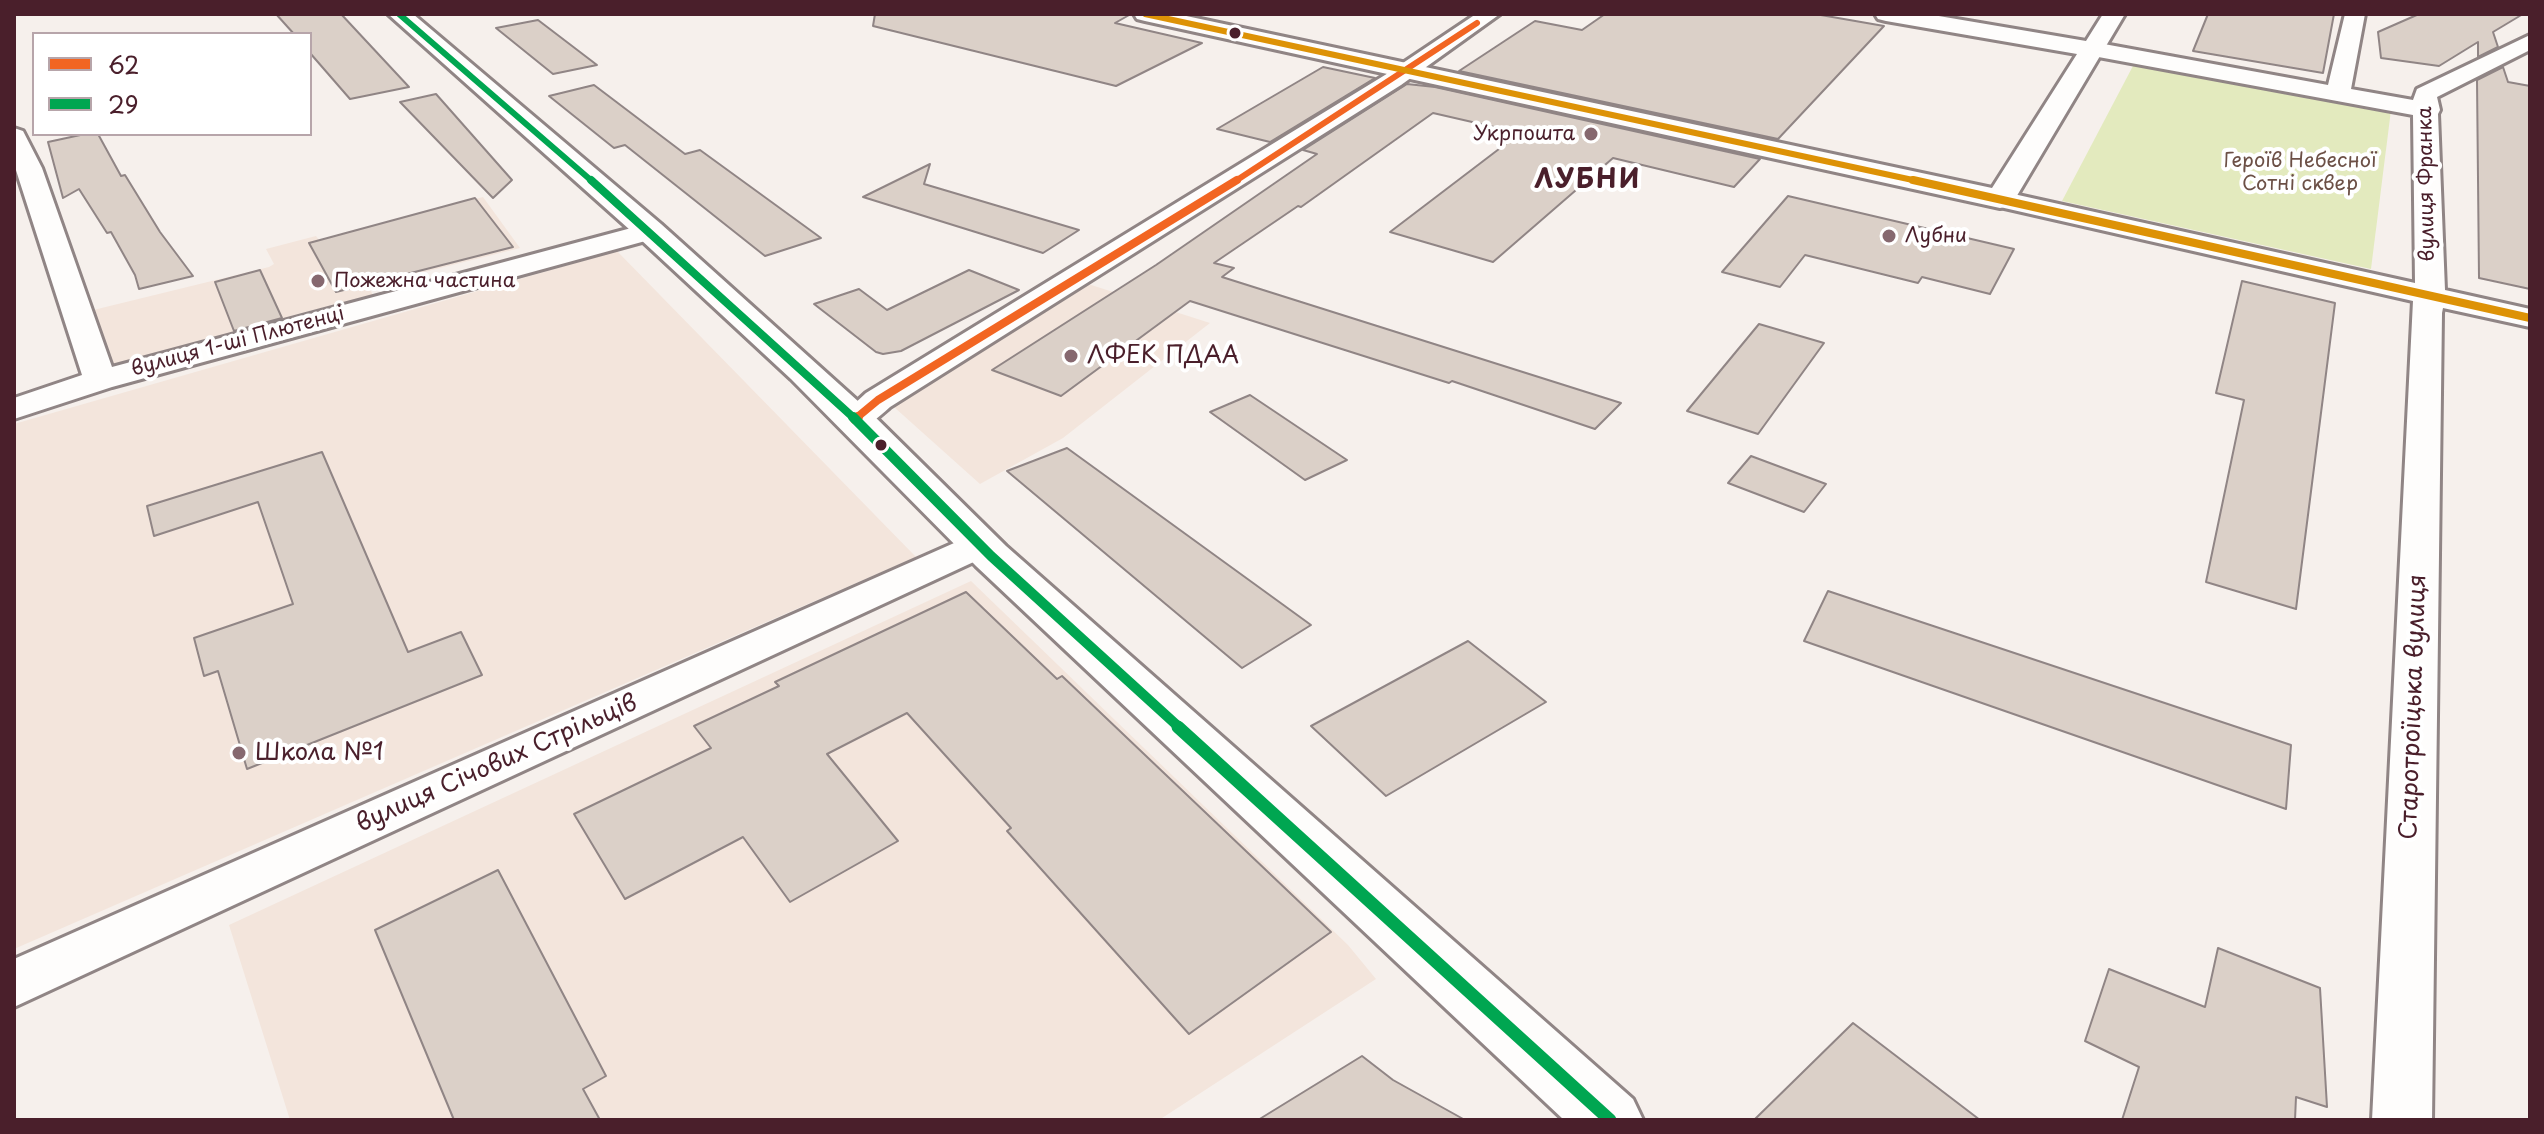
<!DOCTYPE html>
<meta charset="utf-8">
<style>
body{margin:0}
#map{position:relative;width:2544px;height:1134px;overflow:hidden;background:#f6f0ec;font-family:"Playpen Sans",sans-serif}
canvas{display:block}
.frame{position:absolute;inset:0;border:16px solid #4a1f2b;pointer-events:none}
.legend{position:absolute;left:32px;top:32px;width:280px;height:104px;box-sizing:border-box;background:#fff;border:2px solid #b7a5aa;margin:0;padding:10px 14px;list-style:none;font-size:24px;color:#4a1f2b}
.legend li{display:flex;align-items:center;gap:16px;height:40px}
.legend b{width:40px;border:2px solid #b7a5aa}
</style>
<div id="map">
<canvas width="2544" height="1134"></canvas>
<div class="frame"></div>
<ul class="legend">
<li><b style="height:10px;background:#f26522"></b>62</li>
<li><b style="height:10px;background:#00a651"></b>29</li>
</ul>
</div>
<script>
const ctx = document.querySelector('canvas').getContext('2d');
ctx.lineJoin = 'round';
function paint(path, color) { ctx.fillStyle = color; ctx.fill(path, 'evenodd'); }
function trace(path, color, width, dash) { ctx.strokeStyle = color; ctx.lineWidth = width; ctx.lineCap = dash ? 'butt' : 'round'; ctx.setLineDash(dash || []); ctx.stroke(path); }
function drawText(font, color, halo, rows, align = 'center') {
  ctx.font = font + ' "Playpen Sans",sans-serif'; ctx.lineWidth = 8; ctx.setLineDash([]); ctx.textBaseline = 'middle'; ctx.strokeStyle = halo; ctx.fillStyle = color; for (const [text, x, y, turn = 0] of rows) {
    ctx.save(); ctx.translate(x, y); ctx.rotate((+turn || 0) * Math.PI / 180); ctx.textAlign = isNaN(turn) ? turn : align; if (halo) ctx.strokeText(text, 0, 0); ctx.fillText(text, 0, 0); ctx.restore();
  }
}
paint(new Path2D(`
 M 483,197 L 520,248 L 368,286 L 373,295 L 287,317 L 289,323 L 127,366 L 97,364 L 77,314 L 269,267 L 274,264 L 266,249 L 316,236 L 319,240 Z
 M 617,251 L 916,557 L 14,949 L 14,424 Z
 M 1085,283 L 1210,323 L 1063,438 L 980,484 L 894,407 Z
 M 971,581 L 1348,945 L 1376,979 L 1159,1120 L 290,1120 L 229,925 Z`), '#f3e5dc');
paint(new Path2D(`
 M 2134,64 L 2391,110 L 2371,269 L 2062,201 Z`), '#e3eabe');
const building = new Path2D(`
 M 276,14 L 341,14 L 409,87 L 350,99 L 310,53 L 310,34 L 294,34 Z
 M 875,14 L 1131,14 L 1115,23 L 1202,43 L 1116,86 L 873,26 Z
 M 1605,14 L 1815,14 L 1884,26 L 1778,139 L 1459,71 L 1535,21 L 1582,30 Z
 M 2208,14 L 2334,14 L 2323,73 L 2193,51 Z
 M 2419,14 L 2523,14 L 2493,32 L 2498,47 L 2478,57 L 2478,42 L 2439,66 L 2381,58 L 2378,32 Z
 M 538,20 L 597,65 L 553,74 L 496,28 Z
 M 1323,67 L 1375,78 L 1270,142 L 1217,129 Z
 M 2503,67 L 2508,82 L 2530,86 L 2530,289 L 2479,278 L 2477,80 Z
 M 1407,84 L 1435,87 L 1760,159 L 1734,187 L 1613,158 L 1493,262 L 1390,232 L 1520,133 L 1433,113 L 1301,207 L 1298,206 L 1214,263 L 1234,268 L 1222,277 L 1621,403 L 1595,429 L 1452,381 L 1449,383 L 1190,301 L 1061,396 L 992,370 L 1156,265 L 1317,154 L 1303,150 Z
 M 594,85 L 685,154 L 700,150 L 821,238 L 765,256 L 625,145 L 614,148 L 549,96 Z
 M 436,94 L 512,180 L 493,198 L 400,102 Z
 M 85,134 L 98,134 L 121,176 L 125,175 L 160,232 L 193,276 L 139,289 L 135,275 L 111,232 L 107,233 L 79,189 L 63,198 L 48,142 Z
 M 930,164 L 924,184 L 1079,230 L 1043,253 L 863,197 Z
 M 1788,196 L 2014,249 L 1990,294 L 1922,277 L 1918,283 L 1805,255 L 1780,287 L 1722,272 Z
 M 475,198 L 513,247 L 336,292 L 309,243 Z
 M 260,270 L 282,318 L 234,331 L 215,282 Z
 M 969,270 L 1019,290 L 901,351 L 883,354 L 876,352 L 814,304 L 859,289 L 887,310 Z
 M 2242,281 L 2335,303 L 2296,609 L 2206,582 L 2244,400 L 2216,393 Z
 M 1759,324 L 1824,343 L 1758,434 L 1687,411 Z
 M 1250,395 L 1347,460 L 1305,480 L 1210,412 Z
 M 1067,448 L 1311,625 L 1242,668 L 1007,471 Z
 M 322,452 L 408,652 L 461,632 L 482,675 L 247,769 L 218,671 L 204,676 L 194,638 L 293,604 L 258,502 L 154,536 L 147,506 Z
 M 1751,456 L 1826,484 L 1804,512 L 1728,483 Z
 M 1828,591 L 2291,745 L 2286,809 L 1804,641 Z
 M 966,592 L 1057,679 L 1062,676 L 1331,932 L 1189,1034 L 1007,831 L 1011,828 L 907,713 L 827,754 L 898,841 L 790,902 L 743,837 L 625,899 L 574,814 L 711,748 L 694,726 L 779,686 L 775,682 Z
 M 1468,641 L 1546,702 L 1386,796 L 1311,726 Z
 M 498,870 L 606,1076 L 583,1089 L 600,1120 L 454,1120 L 375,930 Z
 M 2218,948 L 2320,988 L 2327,1107 L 2296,1097 L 2295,1120 L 2122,1120 L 2139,1067 L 2085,1041 L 2109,969 L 2205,1007 Z
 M 1853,1023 L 1980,1120 L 1754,1120 Z
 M 1362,1056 L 1393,1080 L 1465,1120 L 1258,1120 Z`);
paint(building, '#dbd0c8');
trace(building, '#908585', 2);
const street = new Path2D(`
 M 1476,14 L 1500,14 L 1401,85 L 890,407 C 874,421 864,432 843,426 L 838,419 L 866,393 L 1385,75 Z
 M 2345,14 L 2365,14 L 2351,89 L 2413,100 L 2417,89 L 2530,35 L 2530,50 L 2437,97 L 2440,110 L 2438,114 L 2445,290 L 2530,309 L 2530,327 L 2443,308 L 2442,313 L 2432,1120 L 2372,1120 L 2413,301 L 2000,207 L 1990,205 L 1986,199 L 1990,193 L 2000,191 L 2415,283 L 2413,115 L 2093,56 L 2082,49 L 2093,42 L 2328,85 Z
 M 14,128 L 23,131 L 42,168 L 112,367 L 650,223 L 660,225 L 664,231 L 660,237 L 112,387 L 14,419 L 14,398 L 82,375 L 14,164 Z
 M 979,532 L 993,535 L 999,544 L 993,553 L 14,1007 L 14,959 Z`);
const secondary = new Path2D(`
 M 388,14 L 413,14 L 661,224 L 869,411 L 1006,546 L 1633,1099 L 1643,1120 L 1564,1120 L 976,566 L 791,379 L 639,238 Z
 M 1134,14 L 1177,14 L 1992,188 L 2077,54 L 1886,21 L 1878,19 L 1875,14 L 1927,14 L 2086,41 L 2103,14 L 2125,14 L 2015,199 L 2011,205 L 2000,208 L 1145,21 L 1137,19 Z`);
trace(street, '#908585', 6);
trace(secondary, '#908585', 6);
paint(street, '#fefdfc');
paint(secondary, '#fefdfc');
trace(new Path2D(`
 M 1234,182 L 1477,23`), '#f26522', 6);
trace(new Path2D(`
 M 855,419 L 878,400 L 1237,180`), '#f26522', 8);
trace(new Path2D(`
 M 855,419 L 858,417`), '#f26522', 10);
trace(new Path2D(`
 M 399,14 L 593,182`), '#00a651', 6);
trace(new Path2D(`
 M 591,180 L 855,419`), '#00a651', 8);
trace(new Path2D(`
 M 853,417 L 991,556 L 1181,729`), '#00a651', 10);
trace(new Path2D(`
 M 1178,727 L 1610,1120`), '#00a651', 13);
trace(new Path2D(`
 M 1145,14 L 1922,182`), '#dd9206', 6);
trace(new Path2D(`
 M 1913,180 L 2530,318`), '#dd9206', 8);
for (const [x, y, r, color] of [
 [1235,33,7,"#4a1f2b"],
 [1591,134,8,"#86686f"],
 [1889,236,8,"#86686f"],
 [318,281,8,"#86686f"],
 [1071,356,8,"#86686f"],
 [881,445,7,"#4a1f2b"],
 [239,753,8,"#86686f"]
]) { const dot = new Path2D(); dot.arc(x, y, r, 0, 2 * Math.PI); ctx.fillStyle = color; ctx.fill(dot); trace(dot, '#fff', 3); }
drawText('20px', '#4a1f2b', '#fff', [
 ["Укрпошта",1575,134,"right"],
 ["Лубни",1905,236],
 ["Пожежна частина",334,281]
], 'left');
drawText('20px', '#6c5046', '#fff', [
 ["Героїв Небесної",2300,161],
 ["Сотні сквер",2300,184]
]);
drawText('20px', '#4a1f2b', '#fff', [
 ["вулиця Франка",2427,184,-91],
 ["вулиця 1-ші Плютенці",238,342,-15]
]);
drawText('24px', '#4a1f2b', '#fff', [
 ["ЛФЕК ПДАА",1087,356],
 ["Школа №1",255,753]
], 'left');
drawText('24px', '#4a1f2b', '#fff', [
 ["Старотроїцька вулиця",2414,707,-88],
 ["вулиця Січових Стрільців",497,764,-24]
]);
ctx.letterSpacing = '2px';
drawText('bold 26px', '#4a1f2b', '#fff', [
 ["ЛУБНИ",1588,181]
]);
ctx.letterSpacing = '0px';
</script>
